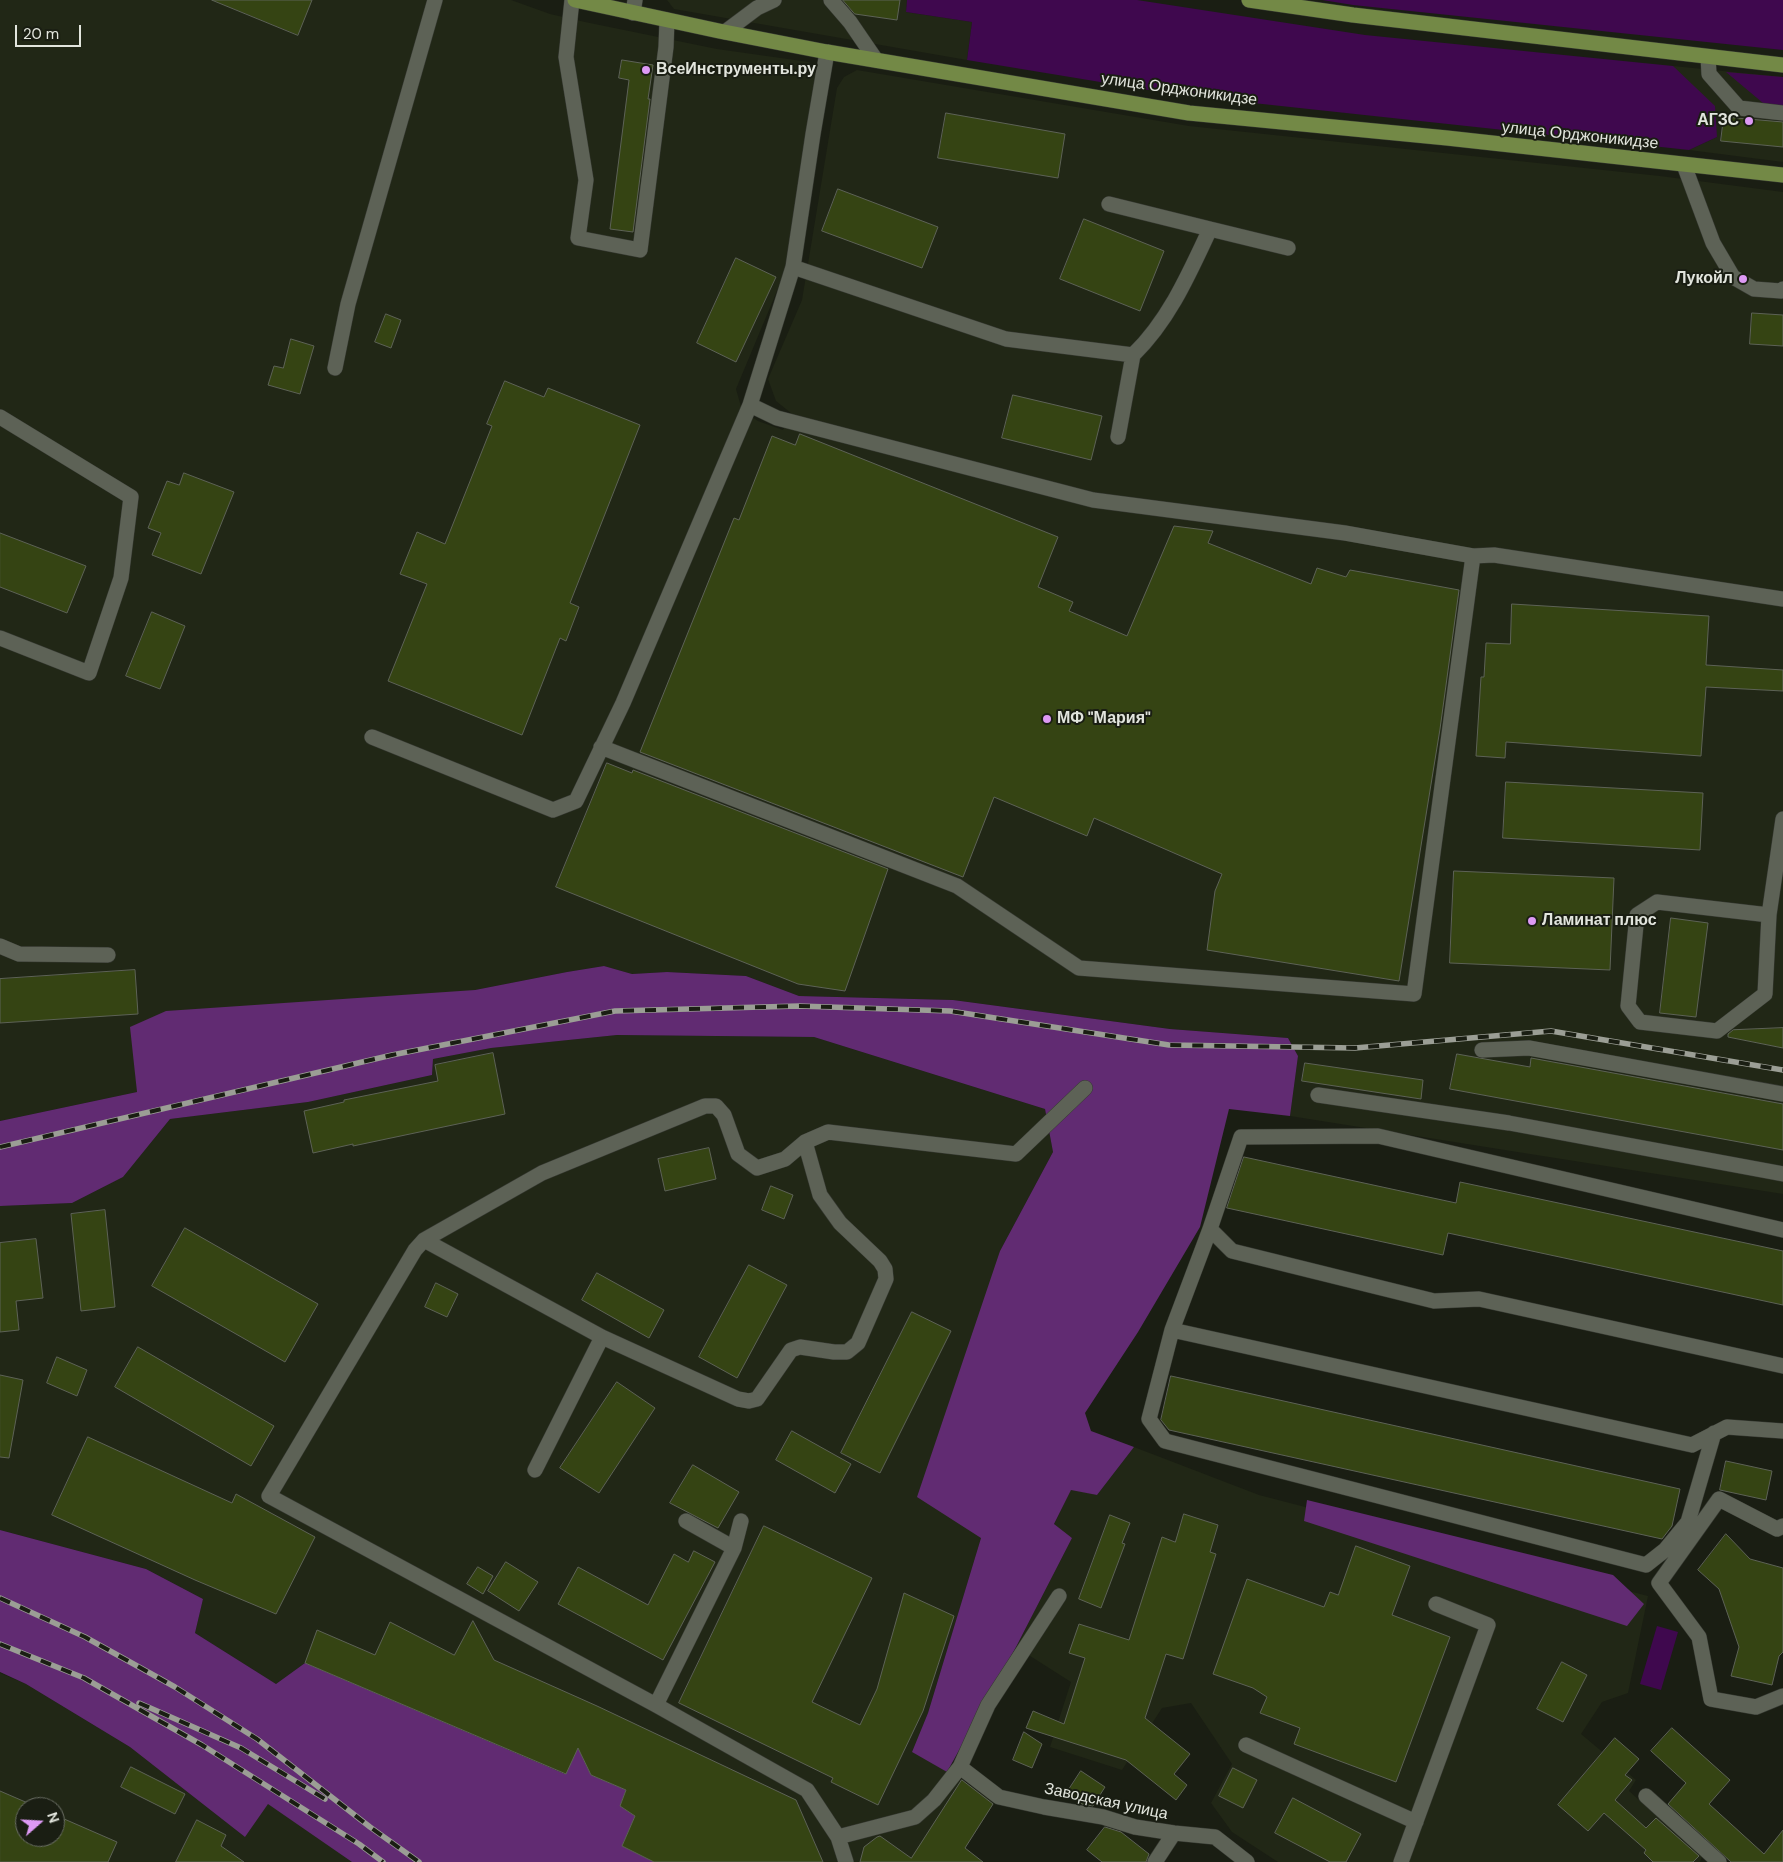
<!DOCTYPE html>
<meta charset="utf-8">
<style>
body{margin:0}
#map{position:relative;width:1783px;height:1862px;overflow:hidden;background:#1a1e13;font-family:"DM Sans",sans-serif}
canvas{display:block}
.north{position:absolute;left:15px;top:1797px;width:50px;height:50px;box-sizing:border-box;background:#1a1e13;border:1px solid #6a6e64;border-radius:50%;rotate:71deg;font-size:14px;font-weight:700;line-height:20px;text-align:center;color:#e2e5dd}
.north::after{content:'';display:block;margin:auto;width:18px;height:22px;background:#dd99f4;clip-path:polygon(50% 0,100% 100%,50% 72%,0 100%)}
.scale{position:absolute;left:15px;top:25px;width:66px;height:22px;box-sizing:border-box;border:2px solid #e2e5dd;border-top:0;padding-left:6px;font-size:15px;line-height:18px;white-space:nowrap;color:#e2e5dd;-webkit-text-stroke:4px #1a1e13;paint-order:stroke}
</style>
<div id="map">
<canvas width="1783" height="1862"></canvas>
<div class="north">N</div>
<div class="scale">20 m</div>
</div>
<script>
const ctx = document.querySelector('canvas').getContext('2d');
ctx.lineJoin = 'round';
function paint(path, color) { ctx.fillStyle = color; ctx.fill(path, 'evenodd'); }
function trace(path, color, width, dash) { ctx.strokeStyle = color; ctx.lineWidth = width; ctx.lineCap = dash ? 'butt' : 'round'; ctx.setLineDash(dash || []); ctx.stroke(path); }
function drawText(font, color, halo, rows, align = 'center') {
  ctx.font = font + ' "DM Sans",sans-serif'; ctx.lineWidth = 4; ctx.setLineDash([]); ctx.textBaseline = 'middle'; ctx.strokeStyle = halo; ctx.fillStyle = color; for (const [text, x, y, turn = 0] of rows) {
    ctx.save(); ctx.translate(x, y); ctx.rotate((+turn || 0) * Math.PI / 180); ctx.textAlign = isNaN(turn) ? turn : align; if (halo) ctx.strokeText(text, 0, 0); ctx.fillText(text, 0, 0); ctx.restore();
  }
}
paint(new Path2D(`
 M 0,0 L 511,0 L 550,14 L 585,22 L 717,49 L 809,62 L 815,71 L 818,86 L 784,274 L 736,389 L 742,410 L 758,421 L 783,430 L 791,413 L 776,401 L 768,379 L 802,300 L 837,88 L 844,77 L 857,70 L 1189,126 L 1660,176 L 1783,192 L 1783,1194 L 1290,1116 L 1298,1056 L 1288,1038 L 1170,1029 L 953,1000 L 799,996 L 746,976 L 667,972 L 632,974 L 604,966 L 567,972 L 475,990 L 135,1065 L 137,1092 L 0,1121 Z
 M 667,0 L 907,0 L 906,12 L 972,22 L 967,60 L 674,9 Z
 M 1673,66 L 1783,77 L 1783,162 L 1689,150 L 1717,137 Z
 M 617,1035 L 814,1037 L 1045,1109 L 1053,1152 L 1000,1251 L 981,1538 L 928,1713 L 912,1752 L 962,1780 L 995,1802 L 956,1862 L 654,1862 L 622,1846 L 620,1806 L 591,1775 L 578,1749 L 566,1774 L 305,1663 L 276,1684 L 195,1633 L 203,1599 L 146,1569 L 0,1530 L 0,1206 L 72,1203 L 123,1177 L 170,1119 L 308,1102 L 432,1075 L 433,1059 L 491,1048 Z
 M 1134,1447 L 1259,1495 L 1648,1596 L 1628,1693 L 1602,1702 L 1581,1734 L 1636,1780 L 1629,1791 L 1702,1857 L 1700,1862 L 1278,1862 L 1232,1832 L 1211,1803 L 1232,1764 L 1191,1703 L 1162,1708 L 1122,1770 L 1050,1747 L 1071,1682 L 1016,1647 L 1072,1538 L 1054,1525 L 1071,1489 L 1097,1495 Z
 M 0,1673 L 26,1684 L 130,1747 L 245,1837 L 268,1803 L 352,1862 L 0,1862 ZM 25,1807 L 55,1807 L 55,1837 L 25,1837 Z`), '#212716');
paint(new Path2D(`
 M 907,0 L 1137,0 L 1365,35 L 1673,66 L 1715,106 L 1717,137 L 1689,150 L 1179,95 L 967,60 L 972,22 L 906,12 Z
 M 1322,0 L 1783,0 L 1783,50 L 1353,5 Z
 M 1726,72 L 1783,77 L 1783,106 L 1763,103 Z
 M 1657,1626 L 1678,1632 L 1661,1690 L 1640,1684 Z`), '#3f084e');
paint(new Path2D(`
 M 604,966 L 632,974 L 667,972 L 746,976 L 799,996 L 953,1000 L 1170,1029 L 1288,1038 L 1298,1056 L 1290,1116 L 1229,1109 L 1200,1227 L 1138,1332 L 1085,1413 L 1091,1431 L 1134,1447 L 1097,1495 L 1071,1490 L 1054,1524 L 1072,1538 L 1016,1647 L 947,1772 L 912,1752 L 928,1713 L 981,1538 L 917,1497 L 1000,1251 L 1053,1152 L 1045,1109 L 814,1037 L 617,1035 L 491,1048 L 433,1059 L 432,1075 L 308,1102 L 170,1119 L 123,1177 L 72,1203 L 0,1206 L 0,1121 L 137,1092 L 130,1027 L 166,1011 L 475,990 L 567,972 Z
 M 1307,1500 L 1613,1575 L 1644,1604 L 1627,1626 L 1304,1521 Z
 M 0,1530 L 146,1569 L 203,1599 L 195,1633 L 276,1684 L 305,1663 L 565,1774 L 578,1748 L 591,1775 L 626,1790 L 620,1806 L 635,1816 L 622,1846 L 654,1862 L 352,1862 L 268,1804 L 245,1837 L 130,1747 L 26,1684 L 0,1672 Z`), '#612b72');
const building = new Path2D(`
 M 212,0 L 312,0 L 298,35 Z
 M 843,0 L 900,0 L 897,20 L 855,14 Z
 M 622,60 L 653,65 L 648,99 L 650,99 L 633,232 L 610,229 L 629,80 L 619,78 Z
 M 946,113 L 1065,134 L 1058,178 L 938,158 Z
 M 1724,117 L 1783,122 L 1783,147 L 1721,141 Z
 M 838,189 L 938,227 L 922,268 L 822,231 Z
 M 1084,219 L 1164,251 L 1140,311 L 1060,279 Z
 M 736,258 L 776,277 L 736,362 L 697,343 Z
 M 1752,313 L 1783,315 L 1783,346 L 1750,344 Z
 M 386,314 L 401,320 L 391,348 L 375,342 Z
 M 291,339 L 314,346 L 300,394 L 268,385 L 274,366 L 283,368 Z
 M 505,381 L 544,397 L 548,388 L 640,425 L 570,603 L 579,607 L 566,641 L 560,638 L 522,735 L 388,681 L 427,584 L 400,574 L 417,532 L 445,544 L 492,426 L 487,424 Z
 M 1013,395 L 1102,416 L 1091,460 L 1002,438 Z
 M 800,434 L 1058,537 L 1038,587 L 1073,602 L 1069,611 L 1127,636 L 1174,526 L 1213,531 L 1208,543 L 1311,584 L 1317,568 L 1346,577 L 1350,570 L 1459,590 L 1440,729 L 1399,981 L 1207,950 L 1215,891 L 1222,874 L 1094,818 L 1087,836 L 994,797 L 963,877 L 640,752 L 734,518 L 739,520 L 772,436 L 795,445 Z
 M 184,473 L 234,492 L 201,574 L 152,555 L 161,533 L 148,528 L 167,481 L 179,485 Z
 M 0,533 L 86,566 L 67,613 L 0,587 Z
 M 1512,604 L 1709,616 L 1706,665 L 1783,670 L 1783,691 L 1706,687 L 1701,756 L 1506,742 L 1505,758 L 1476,756 L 1481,677 L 1484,677 L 1486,643 L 1510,644 Z
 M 152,612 L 185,626 L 160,689 L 126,676 Z
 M 607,763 L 632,773 L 633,770 L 888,869 L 845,991 L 798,984 L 556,887 Z
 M 1506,782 L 1703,793 L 1700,850 L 1503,838 Z
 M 1454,871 L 1614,878 L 1610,970 L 1450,963 Z
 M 1671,918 L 1708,923 L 1696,1017 L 1660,1013 Z
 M 135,970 L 138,1014 L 0,1023 L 0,979 Z
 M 1783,1028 L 1783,1048 L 1728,1037 L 1728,1034 L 1733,1030 Z
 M 493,1053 L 505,1114 L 353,1146 L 353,1144 L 313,1153 L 304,1111 L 344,1102 L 344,1100 L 438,1081 L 435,1065 Z
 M 1457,1054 L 1530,1067 L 1531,1058 L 1783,1104 L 1783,1150 L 1450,1089 Z
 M 1305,1063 L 1423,1080 L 1421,1099 L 1302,1081 Z
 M 709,1148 L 716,1179 L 665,1191 L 658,1159 Z
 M 1244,1157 L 1456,1203 L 1460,1182 L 1783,1251 L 1783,1305 L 1448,1233 L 1443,1255 L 1227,1208 Z
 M 771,1186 L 793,1195 L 784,1219 L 762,1210 Z
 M 105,1210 L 115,1307 L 81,1311 L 71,1214 Z
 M 185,1228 L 318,1304 L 285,1362 L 152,1286 Z
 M 36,1239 L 43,1298 L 16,1301 L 19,1330 L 0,1332 L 0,1243 Z
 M 749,1265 L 787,1285 L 737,1378 L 699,1357 Z
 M 597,1273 L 664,1310 L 649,1338 L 582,1300 Z
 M 436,1283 L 458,1294 L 447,1317 L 425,1307 Z
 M 912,1312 L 951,1331 L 880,1473 L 841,1453 Z
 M 138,1347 L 274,1426 L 251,1466 L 115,1387 Z
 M 57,1357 L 87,1370 L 77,1396 L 47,1383 Z
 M 0,1375 L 23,1380 L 9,1458 L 0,1457 Z
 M 1171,1376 L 1680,1489 L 1672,1526 L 1662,1539 L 1169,1430 L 1161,1420 Z
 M 617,1382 L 655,1408 L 599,1493 L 560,1468 Z
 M 792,1431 L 851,1464 L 835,1493 L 776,1460 Z
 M 88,1437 L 232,1503 L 236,1494 L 315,1537 L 276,1614 L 195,1580 L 52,1515 Z
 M 1726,1461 L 1772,1471 L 1766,1500 L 1720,1490 Z
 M 693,1465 L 739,1492 L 718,1528 L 670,1503 Z
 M 1184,1514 L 1218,1525 L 1210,1552 L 1216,1554 L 1183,1659 L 1166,1654 L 1145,1718 L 1190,1754 L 1174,1774 L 1187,1785 L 1176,1800 L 1126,1760 L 1026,1728 L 1033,1711 L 1064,1724 L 1085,1658 L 1069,1653 L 1079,1624 L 1129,1640 L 1162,1537 L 1175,1542 Z
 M 1110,1515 L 1130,1523 L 1122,1543 L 1125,1544 L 1101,1608 L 1079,1599 Z
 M 764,1526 L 872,1578 L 812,1702 L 860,1725 L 877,1689 L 904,1593 L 954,1616 L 923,1711 L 878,1805 L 831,1782 L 833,1778 L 679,1703 Z
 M 1726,1534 L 1750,1559 L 1783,1568 L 1783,1652 L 1779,1656 L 1772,1685 L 1731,1676 L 1739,1647 L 1719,1589 L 1698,1570 Z
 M 1356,1546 L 1410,1566 L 1392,1615 L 1450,1637 L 1396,1782 L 1294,1744 L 1300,1728 L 1260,1713 L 1267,1697 L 1253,1688 L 1213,1674 L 1247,1579 L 1324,1607 L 1330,1592 L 1338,1595 Z
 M 694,1551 L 715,1562 L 663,1660 L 558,1604 L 578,1567 L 648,1605 L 674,1554 L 688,1562 Z
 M 506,1562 L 538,1582 L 519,1611 L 488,1591 Z
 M 478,1567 L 493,1576 L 483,1594 L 467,1584 Z
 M 473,1621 L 494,1660 L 597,1706 L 796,1800 L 823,1862 L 654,1862 L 622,1846 L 635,1816 L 620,1806 L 626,1790 L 591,1775 L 578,1748 L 566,1774 L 305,1663 L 317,1630 L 375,1655 L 390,1622 L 454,1655 Z
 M 1562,1662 L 1587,1675 L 1563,1722 L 1537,1709 Z
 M 1672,1728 L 1730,1780 L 1709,1804 L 1764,1854 L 1783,1830 L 1783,1862 L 1731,1862 L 1668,1804 L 1686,1783 L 1651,1751 Z
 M 1024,1732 L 1042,1744 L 1032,1768 L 1013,1760 Z
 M 1615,1738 L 1639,1759 L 1625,1775 L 1632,1780 L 1615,1800 L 1646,1828 L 1656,1818 L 1699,1856 L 1693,1862 L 1653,1862 L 1644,1853 L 1646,1850 L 1604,1813 L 1588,1831 L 1558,1805 Z
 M 131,1767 L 185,1794 L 175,1814 L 121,1787 Z
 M 1233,1768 L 1257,1780 L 1243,1808 L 1219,1796 Z
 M 1081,1771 L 1105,1787 L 1093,1806 L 1082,1804 L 1066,1794 Z
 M 962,1780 L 993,1804 L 965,1848 L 983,1862 L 860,1862 L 864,1847 L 877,1837 L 880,1836 L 911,1858 Z
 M 0,1791 L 37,1807 L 25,1807 L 25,1837 L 55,1837 L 55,1815 L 117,1842 L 108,1862 L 0,1862 Z
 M 1293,1798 L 1361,1834 L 1346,1862 L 1330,1862 L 1275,1833 Z
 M 197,1820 L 226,1835 L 221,1846 L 244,1862 L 176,1862 Z
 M 1105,1827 L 1121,1832 L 1149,1854 L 1146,1862 L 1102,1862 L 1087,1850 Z`);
paint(building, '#354413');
trace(building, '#5d6256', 1);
const minor = new Path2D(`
 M 572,0 L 566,57 L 586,180 L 578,238 L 640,250 L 666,47 L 667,20
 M 831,0 L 850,22 L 876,60
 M 633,13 L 635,0
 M 725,32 L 757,8 L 774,0
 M 1708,57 L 1709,74 L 1739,108 L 1783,113
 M 1684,165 L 1713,243 L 1733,277 L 1754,289 L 1781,291 L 1783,289
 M 1210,229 L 1288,248
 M 793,267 L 1006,339 L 1133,355 C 1169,320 1189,274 1210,229 L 1109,204
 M 335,368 L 348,304 L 435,0
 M 750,405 L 777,418 L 1093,500 L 1345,533 L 1473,556 L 1494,555 L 1783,599
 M 0,417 L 131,497 L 121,578 L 89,673 L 0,638
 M 1118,437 L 1133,355
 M 372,737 L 553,810 L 576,801 L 623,703 L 750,405 L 793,267 L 813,134 L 827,52
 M 601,747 L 957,886 L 1079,968 L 1414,994 L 1473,556
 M 1769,915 L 1657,902 L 1637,915 L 1628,1006 L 1640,1022 L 1717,1031 L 1765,994 L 1769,915 L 1783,819
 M 0,946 L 19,954 L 108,955
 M 1482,1050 L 1529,1048 L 1783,1094
 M 1318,1095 L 1509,1123 L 1783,1174
 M 1210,1229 L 1232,1251 L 1434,1301 L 1479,1299 L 1783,1366
 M 1783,1230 L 1378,1136 L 1241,1137 L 1210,1229 L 1172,1330 L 1692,1445 L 1727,1427 L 1783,1431
 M 424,1240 L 602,1337
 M 1172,1330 L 1149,1419 L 1165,1441 L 1646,1565 L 1665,1550 L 1688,1522 L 1714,1433
 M 535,1470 L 602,1337 L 738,1399 L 749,1401 L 757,1399 L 791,1350 L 800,1347 L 834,1352 L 847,1352 L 858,1343 L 886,1279 L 885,1269 L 880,1261 L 840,1223 L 820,1195 L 805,1142
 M 686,1521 L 734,1548
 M 1783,1526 L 1777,1529 L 1719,1499 L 1659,1583 L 1699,1637 L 1711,1699 L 1756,1707 L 1783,1696
 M 656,1705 L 734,1548 L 741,1521
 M 1246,1745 L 1416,1822
 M 960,1767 L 999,1797 L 1044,1807 L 1103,1817 L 1135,1827 L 1174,1833 L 1215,1837 L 1247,1862
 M 1646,1796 L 1719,1862
 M 838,1837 L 807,1790 L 656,1705 L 269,1496 L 415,1250 L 424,1240 L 542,1173 L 705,1106 L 716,1106 L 724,1115 L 738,1154 L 757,1168 L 785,1159 L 805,1142 L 828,1132 L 1016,1154 L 1085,1088
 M 846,1862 L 838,1837 L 915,1817 L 934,1800 L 960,1767 L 988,1705 L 1059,1596
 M 1155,1862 L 1174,1833
 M 1401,1862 L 1488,1625 L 1436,1604`);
const major = new Path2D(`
 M 575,0 L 719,31 L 827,52 L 1189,113 L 1447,138 L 1783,175
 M 1249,0 L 1353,15 L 1783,65`);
trace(minor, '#363932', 16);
trace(major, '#363932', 16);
trace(minor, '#5d6256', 15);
trace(major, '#738946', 15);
const rail = new Path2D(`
 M 0,1147 L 392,1055 L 615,1011 L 799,1006 L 950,1011 L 1169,1045 L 1355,1048 L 1551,1031 L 1783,1070
 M 0,1598 L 85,1637 L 175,1687 L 257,1739 L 370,1827 L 419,1862
 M 0,1644 L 84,1678 L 202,1745 L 359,1844 L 383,1862
 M 139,1703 L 241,1748 L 325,1799`);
trace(rail, '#9b9e95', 5.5);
trace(rail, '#1a1e13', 4, [11]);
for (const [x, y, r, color] of [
 [646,70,5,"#dd99f4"],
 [1749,121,5,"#dd99f4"],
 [1743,279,5,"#dd99f4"],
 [1047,719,5,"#dd99f4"],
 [1532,921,5,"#dd99f4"]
]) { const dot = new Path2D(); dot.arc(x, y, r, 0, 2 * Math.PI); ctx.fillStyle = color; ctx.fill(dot); trace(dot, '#1a1e13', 2); }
drawText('bold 16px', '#e2e5dd', '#1a1e13', [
 ["ВсеИнструменты.ру",656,70],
 ["АГЗС",1739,121,"right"],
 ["Лукойл",1733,279,"right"],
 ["МФ \"Мария\"",1057,719],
 ["Ламинат плюс",1542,921]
], 'left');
drawText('16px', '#e2e5dd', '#1a1e13', [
 ["улица Орджоникидзе",1179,90,8],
 ["улица Орджоникидзе",1580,136,6],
 ["Заводская улица",1106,1802,12]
]);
</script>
